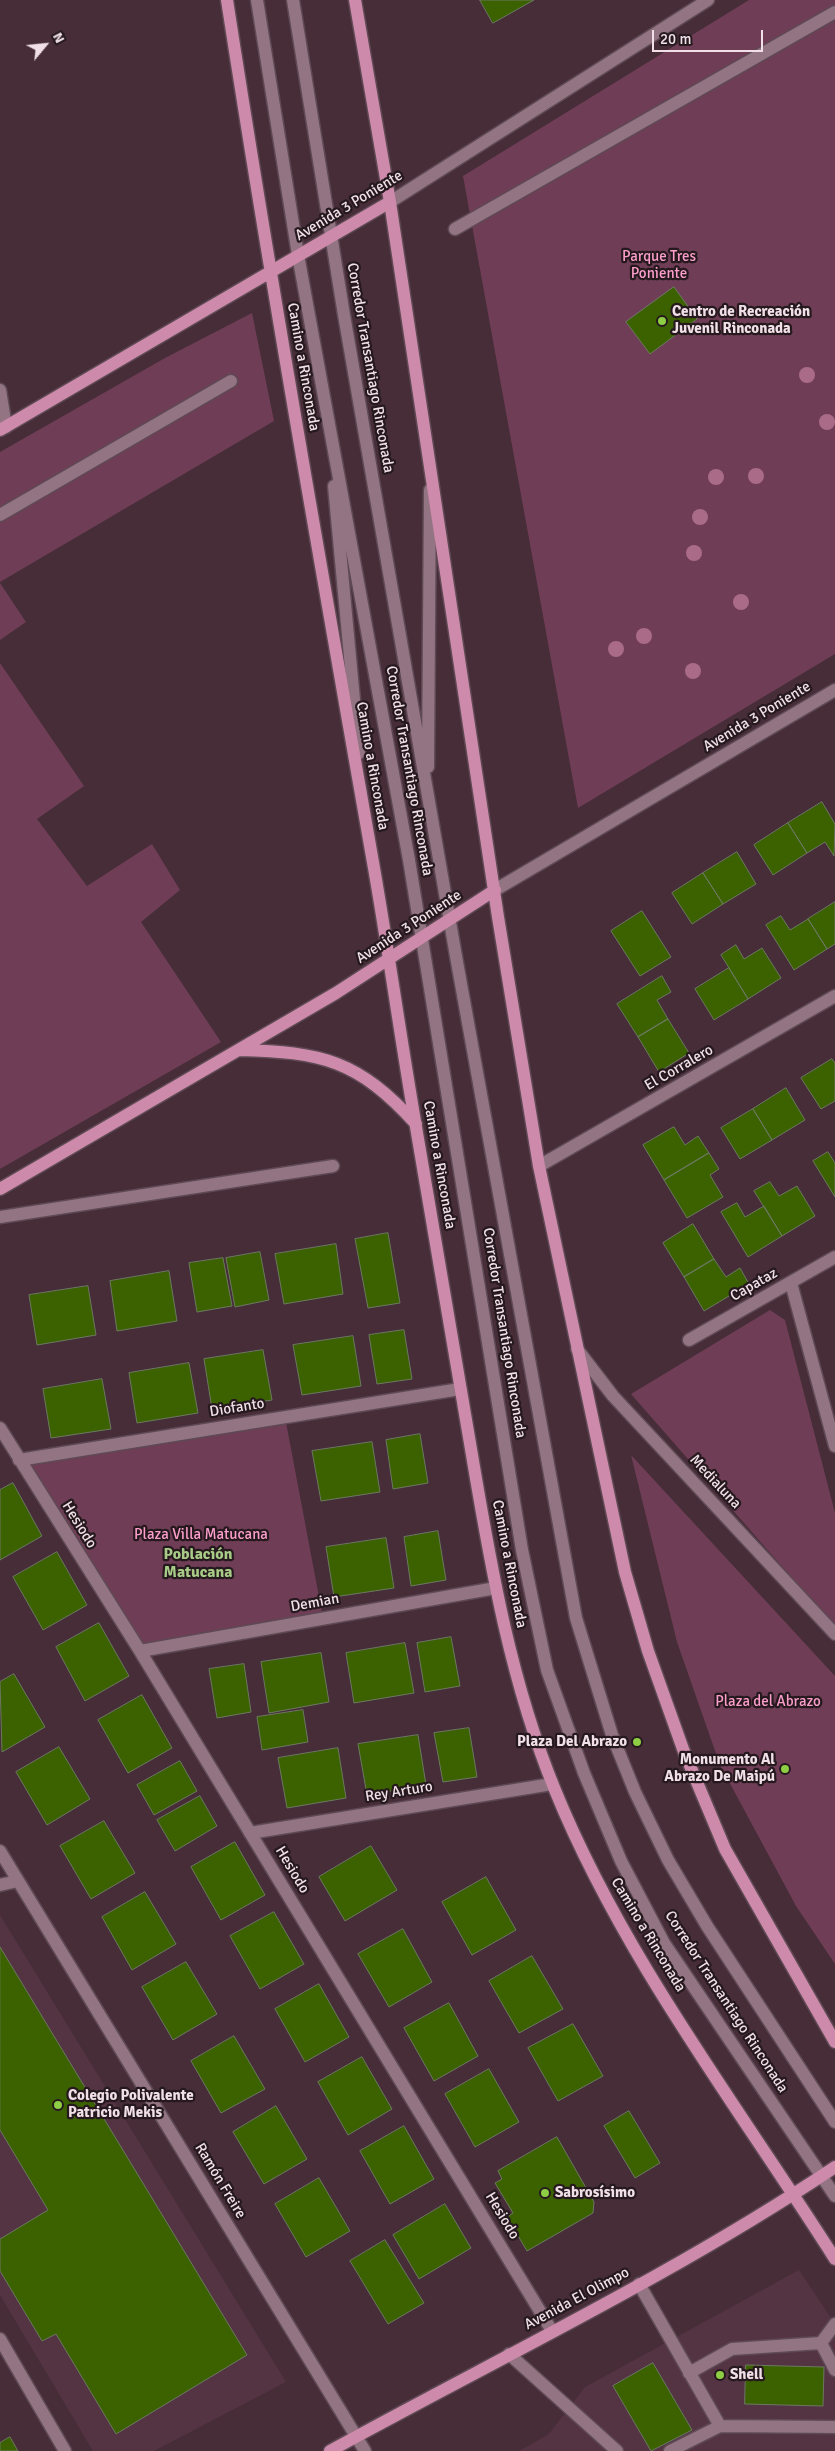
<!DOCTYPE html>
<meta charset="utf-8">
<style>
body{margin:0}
#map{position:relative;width:835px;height:2451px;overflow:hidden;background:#462d38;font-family:Signika,sans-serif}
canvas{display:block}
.north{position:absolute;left:20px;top:20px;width:50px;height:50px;-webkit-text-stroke:4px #25191e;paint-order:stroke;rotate:62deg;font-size:14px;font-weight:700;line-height:20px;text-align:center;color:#f1e0e7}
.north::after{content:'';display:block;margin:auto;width:18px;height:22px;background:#f1e0e7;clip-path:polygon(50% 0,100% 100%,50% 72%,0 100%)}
.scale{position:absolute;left:652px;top:30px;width:111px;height:22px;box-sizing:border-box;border:2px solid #f1e0e7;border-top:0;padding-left:6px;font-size:15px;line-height:18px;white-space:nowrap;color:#f1e0e7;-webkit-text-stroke:4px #25191e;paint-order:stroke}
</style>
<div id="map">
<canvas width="835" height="2451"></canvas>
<div class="north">N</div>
<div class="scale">20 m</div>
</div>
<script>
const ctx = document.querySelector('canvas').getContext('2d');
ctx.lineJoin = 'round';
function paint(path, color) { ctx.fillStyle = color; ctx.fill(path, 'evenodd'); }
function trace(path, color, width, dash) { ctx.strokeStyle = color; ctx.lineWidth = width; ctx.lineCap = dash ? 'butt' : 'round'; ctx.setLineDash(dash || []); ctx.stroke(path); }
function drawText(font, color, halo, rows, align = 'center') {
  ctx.font = font + ' Signika,sans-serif'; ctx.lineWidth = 4.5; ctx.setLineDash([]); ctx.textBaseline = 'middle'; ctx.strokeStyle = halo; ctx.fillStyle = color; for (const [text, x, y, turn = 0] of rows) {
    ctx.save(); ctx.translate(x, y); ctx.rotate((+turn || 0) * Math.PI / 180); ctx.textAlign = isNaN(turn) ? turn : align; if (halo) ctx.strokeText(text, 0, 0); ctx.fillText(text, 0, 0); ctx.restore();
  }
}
paint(new Path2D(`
 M 0,1915 L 286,2382 L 154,2451 L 93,2451 L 0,2295 Z
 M 799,2270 L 835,2324 L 835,2451 L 519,2451 L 549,2434 L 585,2387 Z`), '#543443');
paint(new Path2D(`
 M 749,0 L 835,0 L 835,654 L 578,808 L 463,176 Z
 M 252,313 L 274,421 L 0,582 L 0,452 L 165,358 Z
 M 0,583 L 26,622 L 0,640 Z
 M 0,663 L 84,786 L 37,819 L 87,886 L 152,844 L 180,890 L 141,922 L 221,1042 L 0,1169 Z
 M 770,1310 L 785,1320 L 835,1513 L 835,1627 L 631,1394 Z
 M 285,1417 L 323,1618 L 140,1651 L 19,1460 Z
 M 631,1455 L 835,1676 L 835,1964 L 796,1906 L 720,1765 L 677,1642 Z`), '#6f3e56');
const building = new Path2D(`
 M 480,0 L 534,0 L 493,23 Z
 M 674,287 L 697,319 L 650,354 L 626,322 Z
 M 822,802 L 835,824 L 834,856 L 825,842 L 807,853 L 788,823 Z
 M 788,823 L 807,853 L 773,875 L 754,845 Z
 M 737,852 L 756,884 L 723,904 L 703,873 Z
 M 703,873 L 723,904 L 692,924 L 672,893 Z
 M 835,902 L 835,944 L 827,949 L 808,919 Z
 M 642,911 L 671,957 L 640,976 L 611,931 Z
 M 781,916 L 790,930 L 808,919 L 827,949 L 794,970 L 766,925 Z
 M 736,945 L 744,959 L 762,948 L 781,978 L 748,999 L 721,955 Z
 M 729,968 L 748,999 L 714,1020 L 695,989 Z
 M 662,976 L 671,992 L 657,1000 L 668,1019 L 638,1037 L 617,1004 Z
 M 668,1019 L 689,1053 L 659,1072 L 638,1037 Z
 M 832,1059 L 835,1063 L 835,1101 L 821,1109 L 801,1078 Z
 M 786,1088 L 805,1120 L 772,1140 L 753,1109 Z
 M 753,1109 L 772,1140 L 740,1159 L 721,1128 Z
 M 674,1127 L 685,1145 L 698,1136 L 709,1153 L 664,1180 L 643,1145 Z
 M 828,1152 L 835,1163 L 835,1197 L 813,1161 Z
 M 709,1153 L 719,1169 L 710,1175 L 723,1197 L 687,1218 L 664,1180 Z
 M 770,1182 L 779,1196 L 797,1186 L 815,1216 L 782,1236 L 754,1191 Z
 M 737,1203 L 745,1217 L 764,1206 L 782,1236 L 748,1257 L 721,1212 Z
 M 693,1224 L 714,1259 L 684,1277 L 663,1243 Z
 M 388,1233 L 400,1303 L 368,1308 L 355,1239 Z
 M 336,1244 L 343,1294 L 284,1304 L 275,1254 Z
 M 260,1252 L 269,1300 L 235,1307 L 226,1258 Z
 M 223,1258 L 232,1306 L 197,1312 L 189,1263 Z
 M 714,1259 L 726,1277 L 740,1268 L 749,1284 L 704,1311 L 684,1277 Z
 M 169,1271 L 177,1321 L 117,1331 L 110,1281 Z
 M 88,1286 L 96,1335 L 37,1345 L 29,1295 Z
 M 404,1330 L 412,1379 L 377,1384 L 369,1335 Z
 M 353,1336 L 361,1386 L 302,1395 L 293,1345 Z
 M 263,1350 L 272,1400 L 212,1409 L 204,1359 Z
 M 189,1363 L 198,1413 L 137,1423 L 129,1373 Z
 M 102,1379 L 111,1429 L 51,1438 L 43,1389 Z
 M 420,1434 L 428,1483 L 393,1489 L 386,1440 Z
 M 372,1442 L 380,1492 L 321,1501 L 312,1451 Z
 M 13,1483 L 42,1536 L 0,1560 L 0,1490 Z
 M 438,1531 L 446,1580 L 411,1586 L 404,1537 Z
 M 386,1538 L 394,1588 L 334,1597 L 326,1547 Z
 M 57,1552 L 87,1605 L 43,1630 L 13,1577 Z
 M 99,1623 L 129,1676 L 85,1701 L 56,1647 Z
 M 451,1637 L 460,1686 L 425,1692 L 417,1643 Z
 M 405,1643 L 414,1693 L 354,1703 L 346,1653 Z
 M 321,1653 L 329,1702 L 269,1713 L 261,1662 Z
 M 244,1664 L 251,1712 L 217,1718 L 209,1669 Z
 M 14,1674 L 45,1727 L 2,1752 L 0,1682 Z
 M 142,1695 L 172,1748 L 128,1773 L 98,1720 Z
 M 303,1710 L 308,1742 L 262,1750 L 257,1717 Z
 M 469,1728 L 477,1777 L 443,1782 L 434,1733 Z
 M 418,1735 L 426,1785 L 367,1795 L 358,1744 Z
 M 59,1747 L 90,1799 L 47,1825 L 16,1772 Z
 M 338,1748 L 346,1798 L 287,1808 L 278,1758 Z
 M 180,1761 L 197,1791 L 154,1815 L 137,1785 Z
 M 200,1796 L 217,1826 L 175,1851 L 157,1820 Z
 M 104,1821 L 135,1873 L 91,1899 L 60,1846 Z
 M 235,1842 L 265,1895 L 221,1920 L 191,1867 Z
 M 371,1846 L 397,1890 L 345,1921 L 319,1877 Z
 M 486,1877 L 516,1930 L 472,1955 L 442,1902 Z
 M 145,1892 L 176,1944 L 132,1970 L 102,1917 Z
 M 274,1912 L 304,1964 L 260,1989 L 230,1936 Z
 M 403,1929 L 432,1982 L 389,2007 L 358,1954 Z
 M 0,1947 L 247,2355 L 116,2434 L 56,2334 L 42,2341 L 0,2271 L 0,2239 L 48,2210 L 0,2130 Z
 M 532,1956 L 563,2009 L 519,2033 L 489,1981 Z
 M 186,1962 L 217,2014 L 173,2040 L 142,1987 Z
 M 319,1984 L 349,2037 L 305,2062 L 275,2009 Z
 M 449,2003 L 478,2056 L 434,2081 L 404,2028 Z
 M 573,2024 L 603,2076 L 558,2101 L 528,2048 Z
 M 234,2036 L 265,2089 L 221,2113 L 191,2061 Z
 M 362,2057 L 392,2109 L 348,2135 L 318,2082 Z
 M 489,2069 L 519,2122 L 475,2147 L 445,2094 Z
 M 276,2106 L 307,2159 L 264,2184 L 233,2132 Z
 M 629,2111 L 660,2163 L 635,2178 L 604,2126 Z
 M 404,2126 L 434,2179 L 390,2204 L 360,2151 Z
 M 557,2137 L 594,2202 L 593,2213 L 527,2251 L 507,2217 L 513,2213 L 495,2183 L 502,2179 L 498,2171 Z
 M 319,2178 L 350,2231 L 306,2257 L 275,2204 Z
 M 445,2204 L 471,2248 L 419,2279 L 393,2235 Z
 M 385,2240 L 424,2303 L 388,2324 L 350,2261 Z
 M 653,2363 L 692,2430 L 651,2451 L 613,2386 Z
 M 746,2365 L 824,2367 L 823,2406 L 745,2404 Z
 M 10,2437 L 18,2451 L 0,2451 L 0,2443 Z`);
paint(building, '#3c6200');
trace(building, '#6b7960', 1);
const minor = new Path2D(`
 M 257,0 L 298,255 L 409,860 L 522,1550 L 547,1670 L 584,1773 L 621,1861 L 664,1943 L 835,2196
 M 293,0 L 344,315 L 457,962 L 576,1618 L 612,1735 L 635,1792 L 668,1860 L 707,1926 L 835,2122
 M 390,202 L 708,0
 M 455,229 L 835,12
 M 0,390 L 6,427
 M 334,486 L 359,753
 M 0,515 L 231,381
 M 428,767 L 430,490
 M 495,890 L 835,690
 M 539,1166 L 835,996
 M 0,1217 L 333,1166
 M 791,1283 L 835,1446
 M 689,1340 L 835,1257
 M 577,1349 L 613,1396 L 835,1634
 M 0,1428 L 140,1651 L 552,2331
 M 19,1460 L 460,1389
 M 140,1651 L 496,1588
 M 250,1833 L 552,1784
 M 0,1851 L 365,2451
 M 0,1885 L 18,1881
 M 639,2284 L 720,2426
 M 0,2339 L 65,2451
 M 821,2343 L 835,2324
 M 509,2354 L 617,2451
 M 689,2373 L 732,2349 L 821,2343 L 835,2370
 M 670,2451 L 720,2426 L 835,2427`);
const major = new Path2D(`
 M 227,0 C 272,290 323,579 374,868 C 389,954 401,1041 416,1127 C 435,1236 453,1346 472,1455 C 491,1568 511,1683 555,1790 C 624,1959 738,2106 835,2259
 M 355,0 L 390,202 L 498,917 L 539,1166 L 625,1572 L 648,1651 L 683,1749 L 725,1849 L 835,2042
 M 0,430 L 390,202
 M 239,1050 C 322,1052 358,1060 416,1124
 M 0,1189 L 336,993 L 495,890
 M 330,2451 C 499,2358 675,2274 835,2167`);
trace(minor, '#5e4954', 15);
trace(major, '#5e4954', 15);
trace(minor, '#927482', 12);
trace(major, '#cd8aaa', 12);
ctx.fillStyle = '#aa6b89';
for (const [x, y] of [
 [807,375],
 [827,422],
 [756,476],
 [716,477],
 [700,517],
 [694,553],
 [741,602],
 [644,636],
 [616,649],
 [693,671]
]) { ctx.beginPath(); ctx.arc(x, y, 8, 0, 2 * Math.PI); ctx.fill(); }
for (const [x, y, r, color] of [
 [662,321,5,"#8dce44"],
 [637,1742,5,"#8dce44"],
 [785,1769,5,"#8dce44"],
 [58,2105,5,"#8dce44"],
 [545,2193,5,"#8dce44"],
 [720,2375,5,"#8dce44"]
]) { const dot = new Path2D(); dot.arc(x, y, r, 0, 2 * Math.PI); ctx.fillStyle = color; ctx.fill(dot); trace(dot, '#25191e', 2); }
drawText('15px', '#f1e0e7', '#25191e', [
 ["Avenida 3 Poniente",349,206,-31],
 ["Camino a Rinconada",303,367,80],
 ["Corredor Transantiago Rinconada",370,368,80],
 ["Avenida 3 Poniente",757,717,-31],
 ["Camino a Rinconada",372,766,80],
 ["Corredor Transantiago Rinconada",409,771,80],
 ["Avenida 3 Poniente",409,927,-33],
 ["El Corralero",679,1068,-30],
 ["Camino a Rinconada",439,1165,80],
 ["Capataz",754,1285,-30],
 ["Corredor Transantiago Rinconada",504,1333,81],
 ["Diofanto",237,1408,-9],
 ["Medialuna",715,1482,47],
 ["Hesiodo",79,1525,58],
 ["Camino a Rinconada",509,1564,79],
 ["Demian",315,1603,-10],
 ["Rey Arturo",399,1792,-9],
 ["Hesiodo",292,1870,59],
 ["Camino a Rinconada",648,1935,59],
 ["Corredor Transantiago Rinconada",726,2002,57],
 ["Ramón Freire",220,2181,59],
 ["Hesiodo",502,2216,59],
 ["Avenida El Olimpo",577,2299,-28]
]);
drawText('15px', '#fc9ecb', '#25191e', [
 ["Parque Tres",659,257],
 ["Poniente",659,274],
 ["Plaza Villa Matucana",201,1535],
 ["Plaza del Abrazo",768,1702]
]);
drawText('bold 15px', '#f1e0e7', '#25191e', [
 ["Centro de Recreación",672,312],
 ["Juvenil Rinconada",672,329],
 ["Plaza Del Abrazo",627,1742,"right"],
 ["Monumento Al",775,1760,"right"],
 ["Abrazo De Maipú",775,1777,"right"],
 ["Colegio Polivalente",68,2096],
 ["Patricio Mekis",68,2113],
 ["Sabrosísimo",555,2193],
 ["Shell",730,2375]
], 'left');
drawText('bold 16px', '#a8cc87', '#25191e', [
 ["Población",198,1555],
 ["Matucana",198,1573]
]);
</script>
